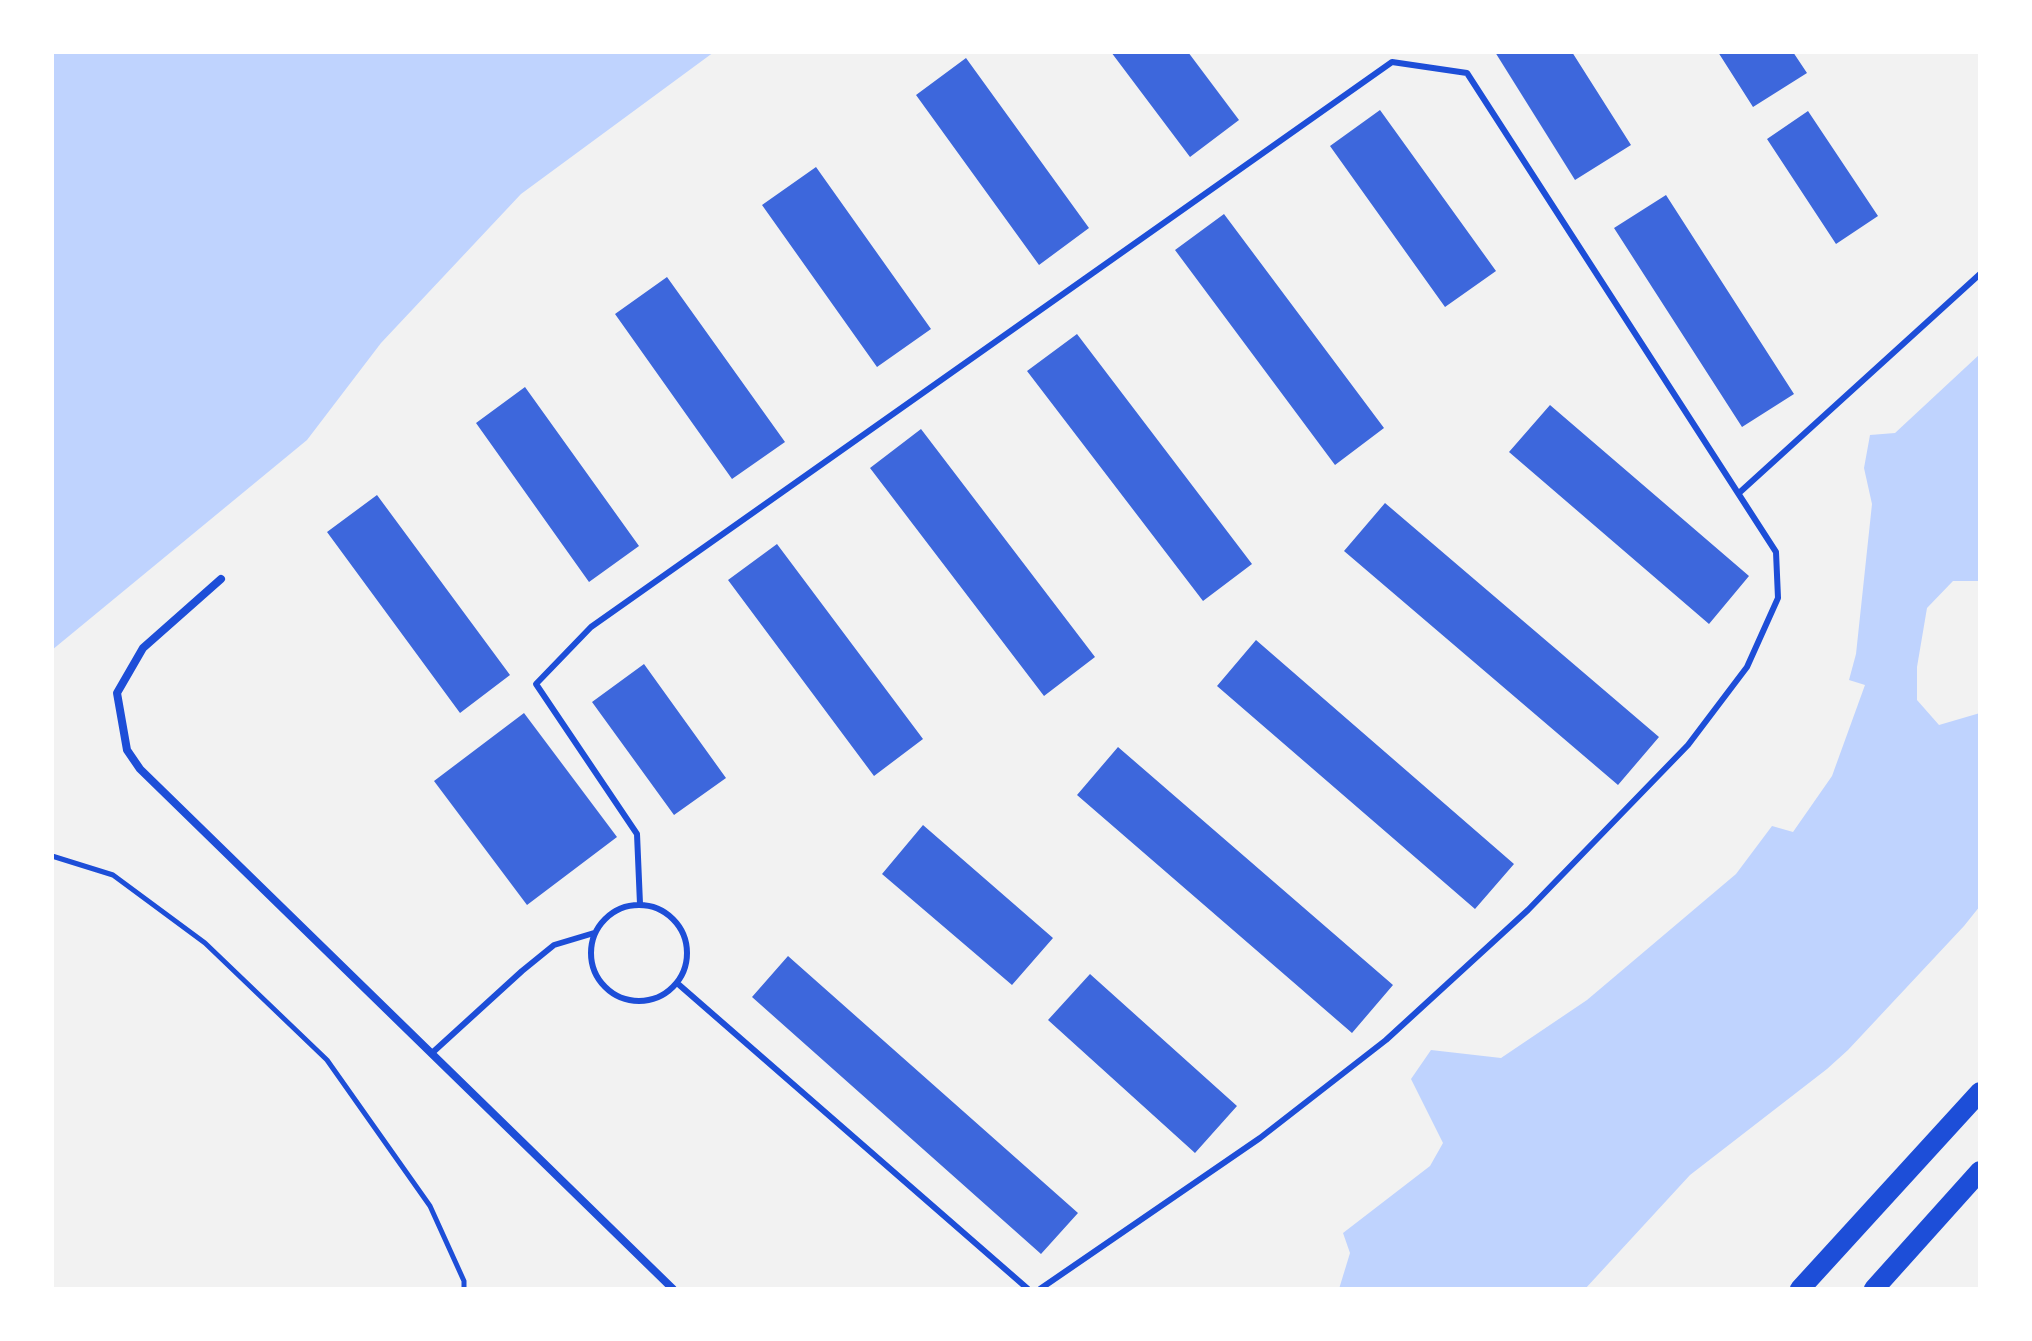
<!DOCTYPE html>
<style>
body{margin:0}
#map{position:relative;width:2032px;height:1341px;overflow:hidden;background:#f2f2f2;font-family:"Asap Condensed",sans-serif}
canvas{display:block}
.frame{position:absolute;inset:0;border:54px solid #fff;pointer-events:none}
</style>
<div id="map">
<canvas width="2032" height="1341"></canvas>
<div class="frame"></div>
</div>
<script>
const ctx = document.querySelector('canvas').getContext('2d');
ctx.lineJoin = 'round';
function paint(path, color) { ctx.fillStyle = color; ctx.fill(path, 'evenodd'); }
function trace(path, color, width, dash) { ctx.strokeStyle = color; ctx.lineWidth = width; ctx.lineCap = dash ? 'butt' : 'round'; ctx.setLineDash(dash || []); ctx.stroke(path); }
paint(new Path2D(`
 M 52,52 L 714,52 L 521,194 L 381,343 L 307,440 L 52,650 Z
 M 1980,354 L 1980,581 L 1953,581 L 1927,608 L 1917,667 L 1917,700 L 1939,725 L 1980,713 L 1980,906 L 1964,926 L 1848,1050 L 1827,1069 L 1690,1175 L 1585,1289 L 1339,1289 L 1350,1253 L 1343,1233 L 1430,1166 L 1443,1143 L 1411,1079 L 1431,1050 L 1501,1058 L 1587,1000 L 1736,874 L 1772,826 L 1793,832 L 1832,776 L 1865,685 L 1849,680 L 1856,654 L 1872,504 L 1864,468 L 1870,435 L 1895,433 Z`), '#bfd3fe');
paint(new Path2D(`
 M 1111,52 L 1188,52 L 1239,120 L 1190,157 Z
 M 1495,52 L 1572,52 L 1631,145 L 1575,180 Z
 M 1718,52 L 1793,52 L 1807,73 L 1753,107 Z
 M 966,58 L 1089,228 L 1039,265 L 916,95 Z
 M 1380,110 L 1496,271 L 1445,307 L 1330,146 Z
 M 1808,111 L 1878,216 L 1836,244 L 1767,139 Z
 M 816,167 L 931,329 L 877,367 L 762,205 Z
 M 1666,195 L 1794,394 L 1742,427 L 1614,228 Z
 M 1224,214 L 1384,428 L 1335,465 L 1175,250 Z
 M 667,277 L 785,442 L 732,479 L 615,314 Z
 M 1077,334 L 1252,564 L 1203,601 L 1027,371 Z
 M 525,387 L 639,546 L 589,582 L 476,423 Z
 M 1550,405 L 1749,576 L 1709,624 L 1509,452 Z
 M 921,429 L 1095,657 L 1044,696 L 870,468 Z
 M 377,495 L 510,675 L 460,713 L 327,532 Z
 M 1385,503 L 1659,737 L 1618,785 L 1344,551 Z
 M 777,544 L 923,739 L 874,776 L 728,580 Z
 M 1256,640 L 1514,864 L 1475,909 L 1217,686 Z
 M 644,664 L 726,778 L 674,815 L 592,702 Z
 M 524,713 L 617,837 L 527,905 L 434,781 Z
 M 1118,747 L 1393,985 L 1352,1033 L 1077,795 Z
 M 923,825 L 1053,938 L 1012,985 L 882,874 Z
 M 788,956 L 1078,1213 L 1041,1254 L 752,997 Z
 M 1090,974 L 1237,1106 L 1195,1153 L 1048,1020 Z`), '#3d67dc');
trace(new Path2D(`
 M 52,856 L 113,875 L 205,943 L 327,1060 L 430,1206 L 464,1281 L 464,1289`), '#1d4ed8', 5);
trace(new Path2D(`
 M 1739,493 L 1980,274
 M 640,904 L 637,834 L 536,684 L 591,627 L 1392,62 L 1467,73 L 1776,552 L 1778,598 L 1747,667 L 1688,745 L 1528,910 L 1386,1040 L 1260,1138 L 1040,1289
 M591 953a48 48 0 1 1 96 0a48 48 0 1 1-96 0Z
 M 677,983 L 1028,1289
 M 432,1053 L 522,971 L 554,945 L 594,933`), '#1d4ed8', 6);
trace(new Path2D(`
 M 221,579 L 143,648 L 117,693 L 127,750 L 140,769 L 673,1289`), '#1d4ed8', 8);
trace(new Path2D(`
 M 1800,1289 L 1980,1092
 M 1874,1289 L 1980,1171`), '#1d4ed8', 20);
</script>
